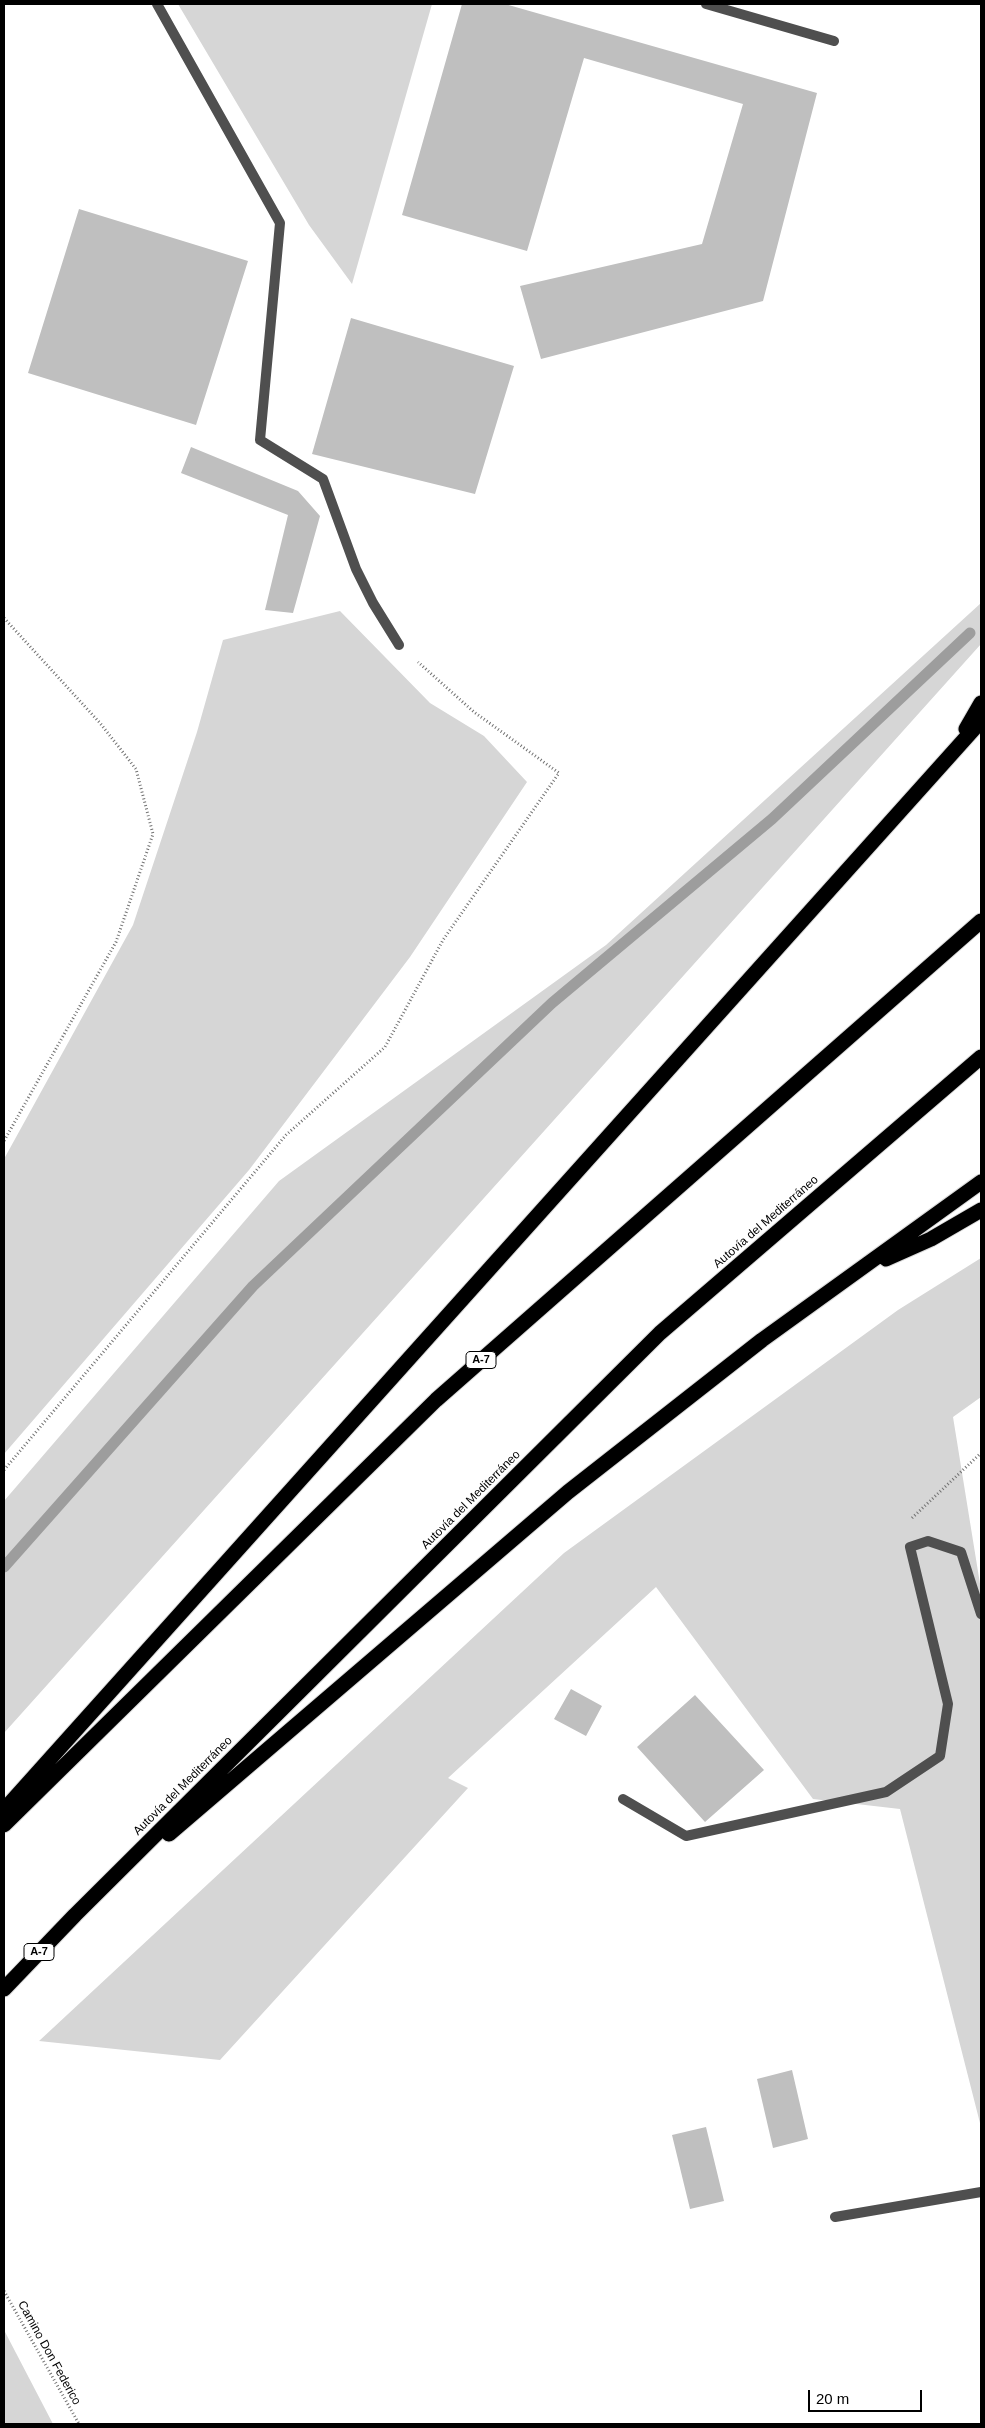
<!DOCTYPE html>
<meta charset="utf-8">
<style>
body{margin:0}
#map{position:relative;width:985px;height:2428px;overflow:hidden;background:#fff;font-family:Arial,sans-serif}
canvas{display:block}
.frame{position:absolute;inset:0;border:5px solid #000;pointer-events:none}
.scale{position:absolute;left:808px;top:2390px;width:114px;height:22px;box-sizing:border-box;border:2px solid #000;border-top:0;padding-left:6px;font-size:15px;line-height:18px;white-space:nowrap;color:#000;-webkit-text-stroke:4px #fff;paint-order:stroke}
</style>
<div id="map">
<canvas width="985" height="2428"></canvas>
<div class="frame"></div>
<div class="scale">20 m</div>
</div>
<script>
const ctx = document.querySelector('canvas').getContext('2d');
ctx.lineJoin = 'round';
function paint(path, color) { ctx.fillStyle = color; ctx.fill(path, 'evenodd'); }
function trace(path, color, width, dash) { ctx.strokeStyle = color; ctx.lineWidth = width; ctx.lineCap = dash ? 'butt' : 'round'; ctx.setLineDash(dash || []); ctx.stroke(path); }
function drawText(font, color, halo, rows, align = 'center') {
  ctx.font = font + ' Arial,sans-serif'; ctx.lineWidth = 5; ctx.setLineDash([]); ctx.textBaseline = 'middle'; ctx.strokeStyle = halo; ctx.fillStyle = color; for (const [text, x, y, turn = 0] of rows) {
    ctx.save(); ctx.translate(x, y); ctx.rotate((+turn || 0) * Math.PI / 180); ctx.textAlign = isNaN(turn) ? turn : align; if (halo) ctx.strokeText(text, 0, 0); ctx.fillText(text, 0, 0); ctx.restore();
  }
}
paint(new Path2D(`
 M 178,4 L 432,4 L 352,284 L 309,225 Z
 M 981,603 L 981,644 L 4,1733 L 4,1501 L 279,1181 L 606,945 Z
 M 340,611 L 430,703 L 484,736 L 527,782 L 410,957 L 249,1170 L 4,1454 L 4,1159 L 133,925 L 197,732 L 223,640 Z
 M 981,1258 L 981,1397 L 953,1417 L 981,1590 L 981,2127 L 900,1809 L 813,1799 L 656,1587 L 448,1778 L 468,1788 L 220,2060 L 39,2041 L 564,1553 L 898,1310 Z
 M 4,2330 L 53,2424 L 4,2424 Z`), '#d6d6d6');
trace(new Path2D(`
 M 4,1567 L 253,1286 L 552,1003 L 772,819 L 970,633`), '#9d9d9d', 11);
paint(new Path2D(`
 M 462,4 L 505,4 L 817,93 L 763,301 L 541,359 L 520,286 L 702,244 L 743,104 L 584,58 L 527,251 L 402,215 Z
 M 79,209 L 248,261 L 196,425 L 28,373 Z
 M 351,318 L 514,366 L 475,494 L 312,454 Z
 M 191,447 L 298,491 L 320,516 L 293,613 L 265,610 L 288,515 L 181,473 Z
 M 571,1689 L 602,1706 L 586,1736 L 554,1719 Z
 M 695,1695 L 764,1770 L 705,1822 L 637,1747 Z
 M 792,2070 L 808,2139 L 773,2148 L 757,2079 Z
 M 706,2127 L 724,2201 L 690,2209 L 672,2135 Z`), '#bfbfbf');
const highway = new Path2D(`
 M 966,729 L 981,703
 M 886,1259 L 931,1239 L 981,1210
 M 4,1810 L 981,721
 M 4,1825 L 436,1400 L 981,921
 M 169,1834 L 568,1492 L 762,1340 L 981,1182
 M 4,1989 L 75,1915 L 660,1333 L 981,1057`);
trace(highway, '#dbdbdb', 17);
trace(new Path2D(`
 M 4,618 L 100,723 L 136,769 L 153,834 L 116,942 L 4,1141
 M 4,1470 L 286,1135 L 385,1047 L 443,940 L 559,773 L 474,712 L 418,662
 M 912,1518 L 981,1453
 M 4,2291 L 79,2424`), '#717171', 3, [1, 2.5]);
trace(new Path2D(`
 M 623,1799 L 686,1836 L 886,1792 L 940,1756 L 948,1704 L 910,1547 L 928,1541 L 961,1552 L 981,1614
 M 835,2217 L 981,2192`), '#4f4f4f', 10);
trace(new Path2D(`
 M 157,4 L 280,223 L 260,440 L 323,479 L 356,569 L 373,603 L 399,645
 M 706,4 L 834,41`), '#4f4f4f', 10);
trace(highway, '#000', 15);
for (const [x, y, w] of [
 [481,1360,30],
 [39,1952,30]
]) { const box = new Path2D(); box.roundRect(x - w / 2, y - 8.5, w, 17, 4); ctx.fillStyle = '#fff'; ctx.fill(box); trace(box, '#000', 1); }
drawText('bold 11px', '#000', null, [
 ["A-7",481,1360],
 ["A-7",39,1952]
]);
drawText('12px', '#000', '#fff', [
 ["Autovía del Mediterráneo",766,1222,-41],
 ["Autovía del Mediterráneo",471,1500,-45],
 ["Autovía del Mediterráneo",183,1786,-45],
 ["Camino Don Federico",49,2353,61]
]);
</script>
